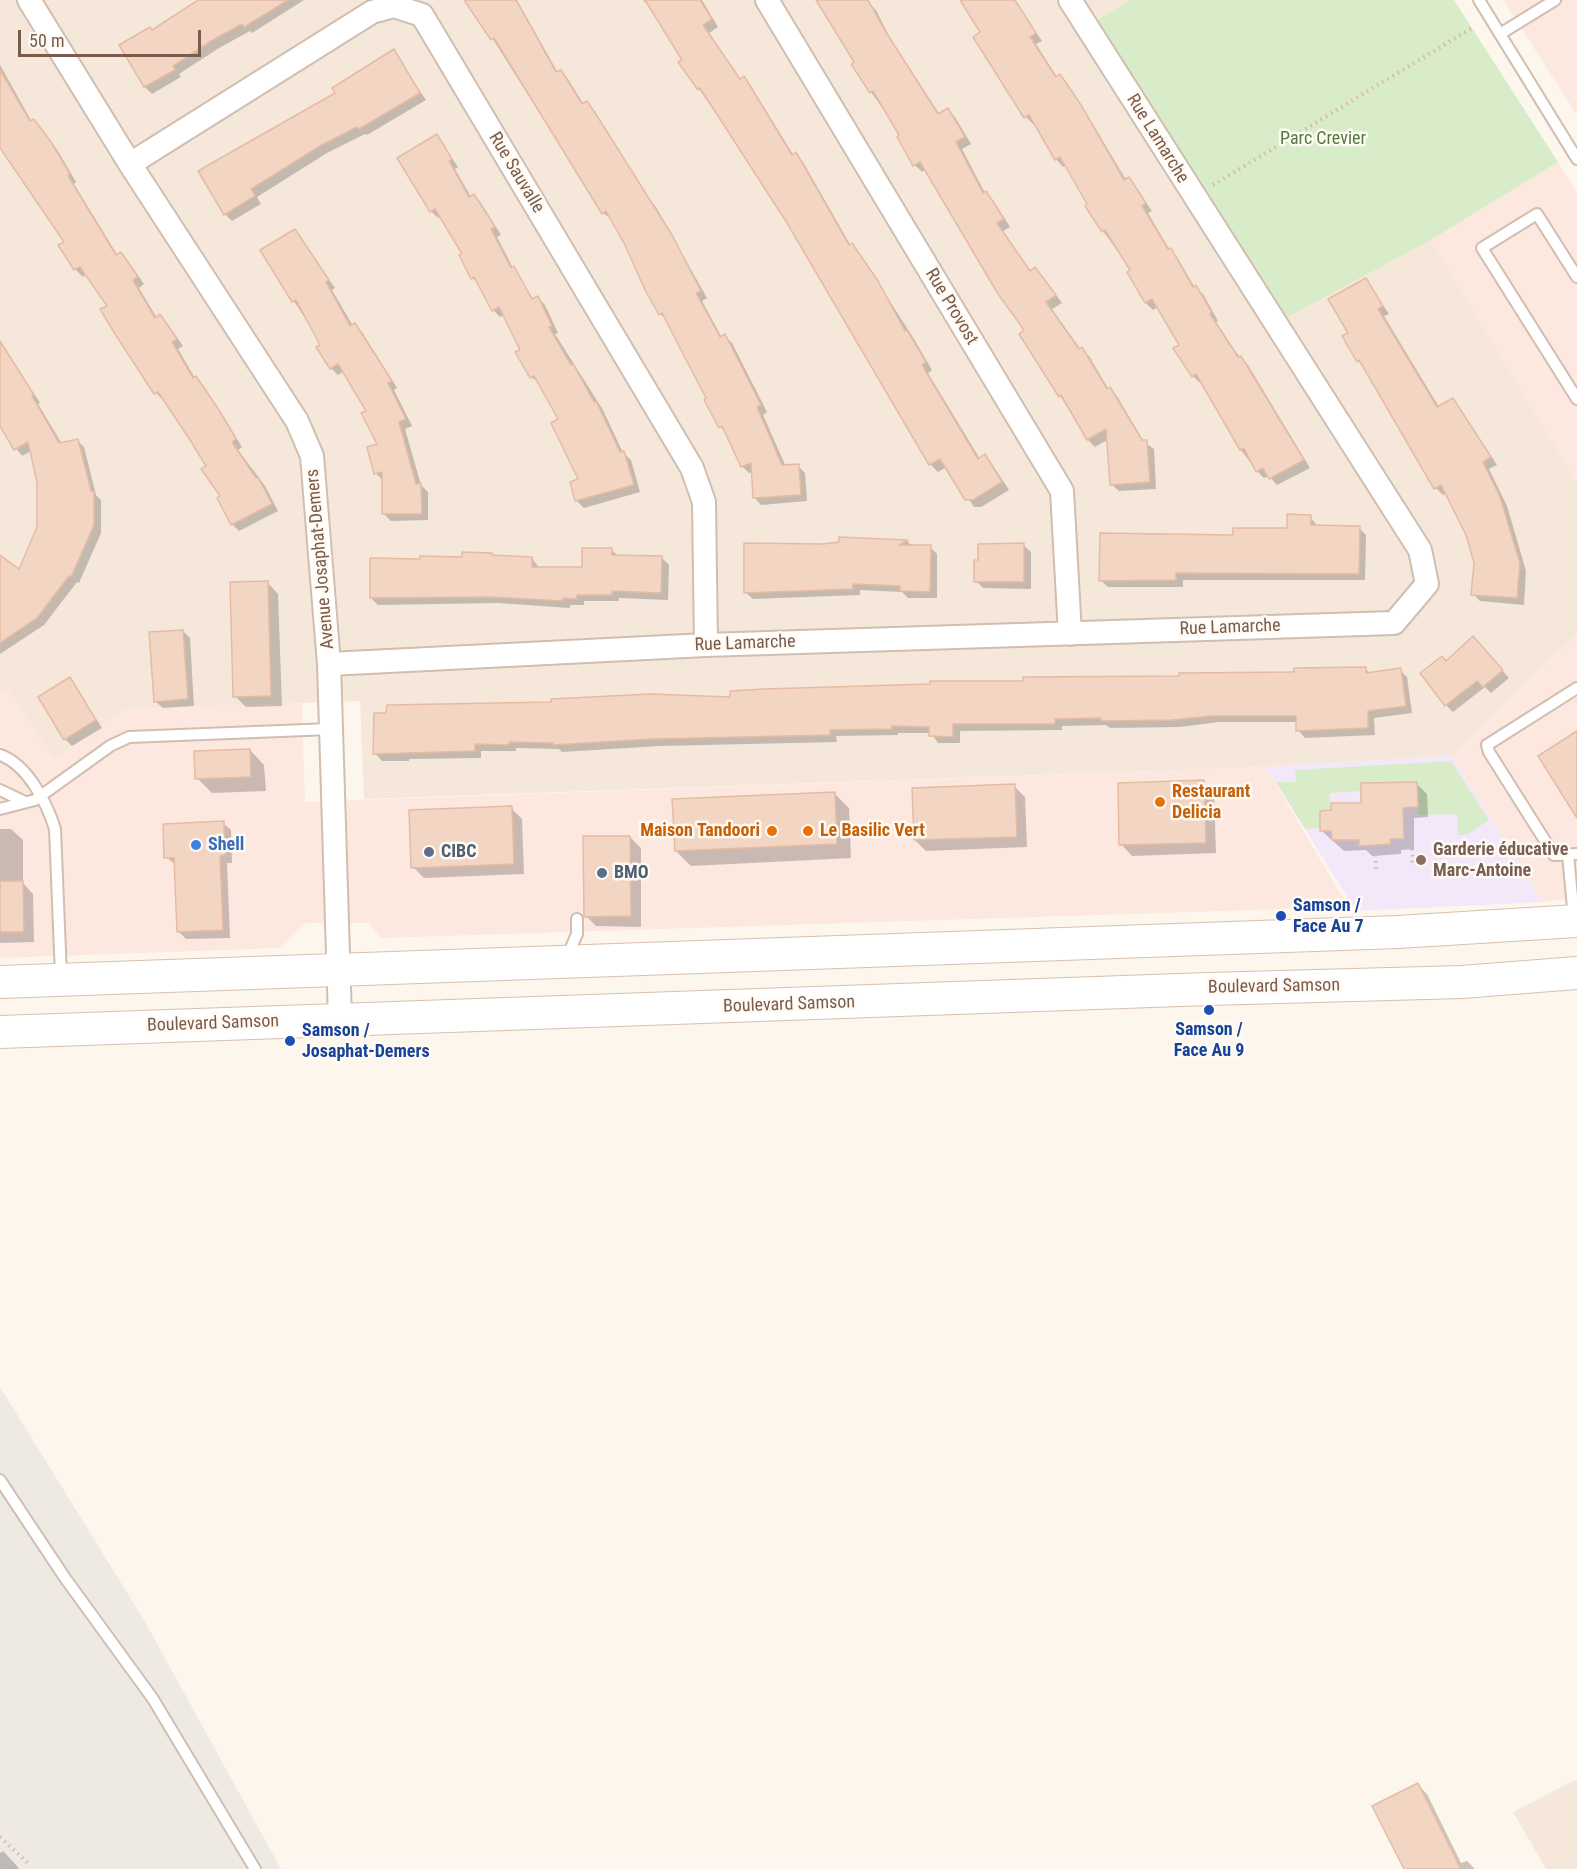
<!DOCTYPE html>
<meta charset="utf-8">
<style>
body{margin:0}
#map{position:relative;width:1577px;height:1869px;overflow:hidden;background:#fdf6ec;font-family:"Roboto Condensed",sans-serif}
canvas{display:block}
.scale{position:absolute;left:18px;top:30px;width:183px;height:27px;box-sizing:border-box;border:3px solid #7a5c4d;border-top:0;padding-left:8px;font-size:18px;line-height:21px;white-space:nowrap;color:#7a5c4d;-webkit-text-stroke:4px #fffaf3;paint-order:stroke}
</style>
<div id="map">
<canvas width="1577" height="1869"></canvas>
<div class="scale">50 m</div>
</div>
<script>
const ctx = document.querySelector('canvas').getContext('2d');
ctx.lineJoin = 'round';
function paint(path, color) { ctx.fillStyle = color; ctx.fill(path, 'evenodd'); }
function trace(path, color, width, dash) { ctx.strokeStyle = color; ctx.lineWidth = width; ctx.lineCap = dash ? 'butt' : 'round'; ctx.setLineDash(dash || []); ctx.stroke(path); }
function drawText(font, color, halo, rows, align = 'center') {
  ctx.font = font + ' "Roboto Condensed",sans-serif'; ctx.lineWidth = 5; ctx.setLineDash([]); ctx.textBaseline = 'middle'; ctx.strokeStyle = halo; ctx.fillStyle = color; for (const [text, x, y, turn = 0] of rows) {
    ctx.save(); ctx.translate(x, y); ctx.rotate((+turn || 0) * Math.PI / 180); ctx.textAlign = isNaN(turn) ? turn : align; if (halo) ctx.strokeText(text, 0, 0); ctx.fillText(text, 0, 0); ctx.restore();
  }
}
paint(new Path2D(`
 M 0,0 L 1130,0 L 1087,26 L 1277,323 L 1431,240 L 1577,481 L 1577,634 L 1452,756 L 1266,767 L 364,799 L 360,701 L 127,709 L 54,759 L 7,689 L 0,693 Z
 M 1577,1779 L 1577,1869 L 1546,1869 L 1513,1812 Z`), '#f5e8da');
paint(new Path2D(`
 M 1503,0 L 1577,0 L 1577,115 Z
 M 1558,162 L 1577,192 L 1577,481 L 1431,240 Z
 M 1577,634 L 1577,897 L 1543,902 L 1452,756 Z
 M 7,688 L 54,759 L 127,709 L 302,703 L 305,802 L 1266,767 L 1348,907 L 380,938 L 369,923 L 306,923 L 281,948 L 0,958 L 0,693 Z`), '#fde8e0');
paint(new Path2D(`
 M 0,1387 L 144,1620 L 281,1869 L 0,1869 Z`), '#efe9e4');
paint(new Path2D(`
 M 1452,756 L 1543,902 L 1356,911 L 1266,767 Z`), '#f3e8fa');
paint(new Path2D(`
 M 1130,0 L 1454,0 L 1558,162 L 1431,240 L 1277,323 L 1087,26 Z
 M 1451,761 L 1489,820 L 1468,834 L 1458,835 L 1457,814 L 1418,815 L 1416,782 L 1361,783 L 1361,791 L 1330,793 L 1331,810 L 1320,811 L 1320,828 L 1305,829 L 1276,782 L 1296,782 L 1295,770 Z`), '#d8ecc9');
paint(new Path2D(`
 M 202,0 L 304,0 L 252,33 L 250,31 L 219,48 L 179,74 L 181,77 L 152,94 L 145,87 L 121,45 L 153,32 Z
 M 468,0 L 517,0 L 558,73 L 561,71 L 568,79 L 584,105 L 587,103 L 594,110 L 649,199 L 656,207 L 707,298 L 702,301 L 722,338 L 725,336 L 732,343 L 767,412 L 763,415 L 786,467 L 798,466 L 805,473 L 807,501 L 761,505 L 754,497 L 753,472 L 749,473 L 742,466 L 727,433 L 720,427 L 668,321 L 660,314 L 612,219 L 603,213 Z
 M 643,0 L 702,0 L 718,27 L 709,33 L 741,80 L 744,78 L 751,86 L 794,156 L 796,154 L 803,162 L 851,246 L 859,253 L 914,339 L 932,370 L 928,373 L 980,459 L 985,456 L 992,464 L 1009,490 L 981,507 L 974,507 L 947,467 L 938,472 L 930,464 L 760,177 L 699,89 L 654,11 Z
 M 818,0 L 865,0 L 869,3 L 876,10 L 890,38 L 940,115 L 948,110 L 955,117 L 971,144 L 962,149 L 985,193 L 993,200 L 1010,227 L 1003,231 L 1031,272 L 1035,269 L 1042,276 L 1062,303 L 1052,309 L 1081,350 L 1089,356 L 1109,390 L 1117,396 L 1144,442 L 1154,449 L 1156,489 L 1119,491 L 1111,484 L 1109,439 L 1095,447 L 1088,440 L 1021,334 L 1027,330 L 926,169 L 922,172 L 915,165 L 902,136 L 871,92 Z
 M 963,0 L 1014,0 L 1042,41 L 1036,44 L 1057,77 L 1060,76 L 1067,83 L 1087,114 L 1126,180 L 1128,179 L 1135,186 L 1152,211 L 1148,213 L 1169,249 L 1177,257 L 1195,288 L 1203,294 L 1218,321 L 1216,322 L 1240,358 L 1248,365 L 1310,468 L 1277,485 L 1269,476 L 1264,478 L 1257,471 L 1241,450 L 1202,381 L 1200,383 L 1193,376 L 1181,345 L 1158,307 L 1153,310 L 1146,303 L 1129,273 L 1132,271 L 1103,231 L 1066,165 L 1063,167 L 1056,159 L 1035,122 L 1033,124 L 1026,117 Z
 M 393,51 L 426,100 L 367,135 L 365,134 L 327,153 L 257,197 L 261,204 L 232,221 L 225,214 L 337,93 Z
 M 0,65 L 32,122 L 41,128 L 58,151 L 76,182 L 74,184 L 118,256 L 121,254 L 128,261 L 144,284 L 139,288 L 157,318 L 160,316 L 167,323 L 183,346 L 178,349 L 195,378 L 203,385 L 225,419 L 242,447 L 238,450 L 265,486 L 278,511 L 239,531 L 232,524 L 208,466 L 165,399 L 163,400 L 156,393 L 109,306 L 87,274 L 83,277 L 76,270 L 60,246 L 66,242 L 0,146 Z
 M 437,136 L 458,167 L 455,169 L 471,197 L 474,196 L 481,203 L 501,235 L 497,237 L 513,268 L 534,300 L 538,298 L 545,305 L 558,333 L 555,334 L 603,410 L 623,453 L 631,460 L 640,492 L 584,508 L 577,501 L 580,480 L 560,420 L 540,383 L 531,377 L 504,315 L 500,317 L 493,310 L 480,285 L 472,278 L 464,254 L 441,216 L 438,218 L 431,211 Z
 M 294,231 L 335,288 L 332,290 L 353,326 L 362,332 L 397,388 L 394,390 L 412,426 L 405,429 L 421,485 L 428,492 L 428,520 L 391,521 L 384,514 L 383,481 L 376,473 L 379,445 L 368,412 L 344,371 L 338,375 L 331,368 L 322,345 L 262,251 Z
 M 1366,280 L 1389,314 L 1384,316 L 1439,407 L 1453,399 L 1497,465 L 1489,469 L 1507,506 L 1526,571 L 1524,605 L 1480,601 L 1473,594 L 1475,563 L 1467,534 L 1447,493 L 1443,495 L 1436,488 L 1365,368 L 1358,361 L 1350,334 Z
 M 0,342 L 40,403 L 38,404 L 62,444 L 77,440 L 84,447 L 96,495 L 101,500 L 101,533 L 79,583 L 77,582 L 44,625 L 0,654 L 0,571 L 19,572 L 38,528 L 39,482 L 31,451 L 22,456 L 0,427 Z
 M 1310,516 L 1317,526 L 1359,528 L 1366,535 L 1365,580 L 1183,580 L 1183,587 L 1108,587 L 1100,580 L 1234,537 L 1288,530 Z
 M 840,539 L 907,541 L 913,547 L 930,547 L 937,554 L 937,598 L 908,598 L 902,592 L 860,590 L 860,595 L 753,599 L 745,592 L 823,545 L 840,543 Z
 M 1023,545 L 1031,552 L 1031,589 L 983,588 L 976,581 Z
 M 612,550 L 618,556 L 662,558 L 669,565 L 668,600 L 619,598 L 619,601 L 584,601 L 584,605 L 570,605 L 570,608 L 498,603 L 378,605 L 371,598 L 422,560 L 532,558 L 539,568 L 584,568 Z
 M 267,582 L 278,594 L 282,706 L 246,707 L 235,696 Z
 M 183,631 L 190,638 L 194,706 L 163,708 L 155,701 Z
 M 1480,645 L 1509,678 L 1491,693 L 1485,687 L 1453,712 L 1446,705 L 1447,663 Z
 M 1365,668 L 1370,674 L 1400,670 L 1407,677 L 1412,713 L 1374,718 L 1375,735 L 1305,738 L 1298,730 L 1298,722 L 1219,722 L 1180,727 L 1110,728 L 1106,725 L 1062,726 L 1062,730 L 960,731 L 960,743 L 938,743 L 931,733 L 898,733 L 898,735 L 836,736 L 837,742 L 660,746 L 562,752 L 559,749 L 516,748 L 516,751 L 481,751 L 481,758 L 409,759 L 409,761 L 382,761 L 375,753 L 731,699 Z
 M 70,679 L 102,728 L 72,746 L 65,739 Z
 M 250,750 L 264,765 L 266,791 L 212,793 L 197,778 Z
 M 1203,782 L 1214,793 L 1216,853 L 1132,856 L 1121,844 Z
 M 1416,783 L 1427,794 L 1428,817 L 1414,818 L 1414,849 L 1401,850 L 1401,854 L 1372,856 L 1366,850 L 1344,851 L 1322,831 L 1363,804 Z
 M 1014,786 L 1025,797 L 1027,847 L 926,851 L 915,840 Z
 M 834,793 L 849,808 L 851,858 L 691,866 L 676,851 Z
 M 511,808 L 522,819 L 524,874 L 424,878 L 413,867 Z
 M 223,823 L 231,830 L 232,863 L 227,863 L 230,938 L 186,939 L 178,931 L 176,865 L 166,857 Z
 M 0,829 L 11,829 L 23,840 L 23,883 L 33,894 L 34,942 L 0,943 Z
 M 630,837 L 641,848 L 641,927 L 596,926 L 585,915 Z
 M 1418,1785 L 1427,1794 L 1461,1863 L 1467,1861 L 1475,1869 L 1409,1869 Z
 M 3,1851 L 17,1866 L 19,1869 L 0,1869 L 0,1853 Z`), '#0003');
const building = new Path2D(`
 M 198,0 L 288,0 L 244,27 L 242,24 L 211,41 L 173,66 L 175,70 L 144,87 L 119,45 L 150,27 L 152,30 Z
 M 464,0 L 516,0 L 556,72 L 561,70 L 582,104 L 587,101 L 599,119 L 672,235 L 701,291 L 696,293 L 720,337 L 725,334 L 761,405 L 757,407 L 782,465 L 799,464 L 801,495 L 753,498 L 751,463 L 741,467 L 722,426 L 719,428 L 704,400 L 706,398 L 680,348 L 662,313 L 659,315 L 645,290 L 625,245 L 606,211 L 602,214 L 494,38 L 491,40 Z
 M 645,0 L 700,0 L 712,19 L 703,25 L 740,79 L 744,76 L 792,155 L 796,152 L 849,245 L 852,243 L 878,281 L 905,331 L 907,330 L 926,362 L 922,365 L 978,459 L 985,454 L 1002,482 L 973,500 L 965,500 L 940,459 L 929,465 L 787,223 L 700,88 L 698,90 L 678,62 L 682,60 Z
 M 816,0 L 868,0 L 884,29 L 938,114 L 948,108 L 965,137 L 956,142 L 983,193 L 986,191 L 1004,219 L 997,223 L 1030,271 L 1035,267 L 1056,295 L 1046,302 L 1079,349 L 1082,347 L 1107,389 L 1110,387 L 1142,440 L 1147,440 L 1150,482 L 1110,485 L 1106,429 L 1087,440 L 1061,395 L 1059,397 L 1019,334 L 1024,330 L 998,294 L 920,162 L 913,166 L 897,137 L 899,135 L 873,91 L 870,93 L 851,64 L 854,62 Z
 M 960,0 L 1015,0 L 1036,33 L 1030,37 L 1056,77 L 1060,74 L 1081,105 L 1124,180 L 1129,177 L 1146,203 L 1142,206 L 1168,249 L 1171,248 L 1193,287 L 1196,285 L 1212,313 L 1210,314 L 1238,357 L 1241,356 L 1304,460 L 1269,479 L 1263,468 L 1256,472 L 1244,448 L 1240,450 L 1196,374 L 1192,377 L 1173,348 L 1179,345 L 1152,299 L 1145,303 L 1127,272 L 1130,270 L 1105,230 L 1102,232 L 1085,206 L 1087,204 L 1060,157 L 1055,160 L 1029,115 L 1024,118 L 973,37 L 980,32 Z
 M 394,49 L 420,93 L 359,129 L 357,127 L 320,146 L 251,189 L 255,196 L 224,215 L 198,171 L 335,93 L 332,88 Z
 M 0,70 L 30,121 L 34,119 L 51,142 L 70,174 L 68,176 L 116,255 L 121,252 L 138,277 L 133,280 L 155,318 L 160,314 L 177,339 L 172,342 L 193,378 L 196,376 L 219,410 L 236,439 L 232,442 L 256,478 L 258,477 L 272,504 L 231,525 L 217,498 L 220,496 L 201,469 L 206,466 L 190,440 L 158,392 L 154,394 L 115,334 L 100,309 L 107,306 L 80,267 L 74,270 L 58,245 L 64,242 L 0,148 Z
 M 437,134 L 452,159 L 449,161 L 469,197 L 474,194 L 495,227 L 491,229 L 511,268 L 514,266 L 532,299 L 538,296 L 552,326 L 549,327 L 571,365 L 573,364 L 594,402 L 596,401 L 620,452 L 624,451 L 634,485 L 575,501 L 570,482 L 578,479 L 551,423 L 558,419 L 534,376 L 530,378 L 515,352 L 520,350 L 499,307 L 492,311 L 474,277 L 471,279 L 459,255 L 462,254 L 435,209 L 430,212 L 397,158 Z
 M 295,229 L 329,280 L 326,282 L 350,326 L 355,323 L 392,381 L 388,383 L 406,419 L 399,422 L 416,484 L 421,483 L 422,514 L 382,514 L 382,472 L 374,474 L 367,447 L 377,444 L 361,413 L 366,411 L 338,364 L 330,369 L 316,347 L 320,345 L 296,300 L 292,302 L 260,250 Z
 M 1366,278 L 1383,306 L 1378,309 L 1437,407 L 1453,398 L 1491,457 L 1483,462 L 1500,497 L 1520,563 L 1517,598 L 1471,595 L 1474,563 L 1466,535 L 1441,485 L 1434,489 L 1359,360 L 1357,362 L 1342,336 L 1348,333 L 1328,299 Z
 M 0,341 L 34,395 L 32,396 L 59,443 L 78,439 L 91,491 L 94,492 L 94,525 L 71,577 L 69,576 L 37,618 L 0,643 L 0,555 L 19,569 L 37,527 L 37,482 L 28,442 L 14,450 L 0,426 Z
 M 1287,514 L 1311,515 L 1311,525 L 1360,526 L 1359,574 L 1176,573 L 1176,580 L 1099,581 L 1100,533 L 1233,535 L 1233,528 L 1287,528 Z
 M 839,537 L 908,540 L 899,545 L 931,545 L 930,592 L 900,591 L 900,586 L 853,584 L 853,589 L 744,593 L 744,543 L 823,544 L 839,542 Z
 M 1024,543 L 1024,582 L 974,582 L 974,560 L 978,560 L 978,544 Z
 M 582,548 L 612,548 L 612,555 L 662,556 L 661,593 L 612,591 L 612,595 L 577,595 L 577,599 L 563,598 L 563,601 L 490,597 L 370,598 L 370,558 L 420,559 L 420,556 L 462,557 L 462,552 L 492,553 L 492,555 L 532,557 L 532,567 L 582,567 Z
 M 268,581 L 271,696 L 233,697 L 230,582 Z
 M 183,630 L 188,699 L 154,702 L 149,632 Z
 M 1473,636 L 1503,670 L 1483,687 L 1477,681 L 1445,706 L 1420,673 L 1442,656 L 1446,661 Z
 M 1366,667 L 1366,673 L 1401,668 L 1406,706 L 1368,711 L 1368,728 L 1296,731 L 1296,716 L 1211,716 L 1172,720 L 1101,721 L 1101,718 L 1055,719 L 1055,724 L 953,724 L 953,737 L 929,736 L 929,727 L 892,726 L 892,729 L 830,730 L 830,735 L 652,739 L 553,745 L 553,743 L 509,742 L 509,745 L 475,744 L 475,751 L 373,754 L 374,713 L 386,713 L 387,705 L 551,702 L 551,699 L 650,694 L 730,697 L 730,691 L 764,689 L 930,684 L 930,681 L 1023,681 L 1023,677 L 1179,676 L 1179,673 L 1294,672 L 1294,668 Z
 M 70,677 L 96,720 L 64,740 L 38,697 Z
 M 1577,731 L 1577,818 L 1538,756 Z
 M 250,749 L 251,777 L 195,779 L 194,751 Z
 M 1204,780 L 1206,843 L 1119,845 L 1118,783 Z
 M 1417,782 L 1418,807 L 1403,808 L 1404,839 L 1390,839 L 1391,844 L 1359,846 L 1359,840 L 1332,840 L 1331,831 L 1320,831 L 1320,811 L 1331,810 L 1331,803 L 1361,803 L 1361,783 Z
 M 1015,784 L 1017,837 L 914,840 L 912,788 Z
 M 835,792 L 837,844 L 675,851 L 672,799 Z
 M 512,806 L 514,864 L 411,868 L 409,810 Z
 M 224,821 L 225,855 L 220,856 L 223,930 L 177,932 L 174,858 L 164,858 L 163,824 Z
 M 583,836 L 630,836 L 631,916 L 584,917 Z
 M 0,881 L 23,881 L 24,932 L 0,932 Z
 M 1418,1783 L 1461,1869 L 1404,1869 L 1372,1806 Z`);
paint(building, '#f3d5c3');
trace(building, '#e6bba3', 1.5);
const lane = new Path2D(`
 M 1479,0 L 1577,159
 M 1500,34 L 1555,0
 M 1577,277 L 1537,214 L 1482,248 L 1577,399
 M 1577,688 L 1487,745 L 1489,752 L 1554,855 L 1577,854
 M 0,755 C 27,764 47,803 55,829 L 61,976
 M 0,790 L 25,802
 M 0,809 L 35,800 L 110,746 L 129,737 L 331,729
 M 1568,855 L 1574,918
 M 567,957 L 577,934 L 577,919
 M 0,1480 L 65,1578 L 153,1699 L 255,1869`);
const street = new Path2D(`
 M 29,0 L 130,164 L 297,421 L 312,456 L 329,664 L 340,1019
 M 767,0 L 1062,491 L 1070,634
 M 130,164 L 372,12 L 394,6 L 422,15 L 692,468 L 704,502 L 706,645
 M 329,664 L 706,645 L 1394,623 L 1427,584 L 1420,550 L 1070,0`);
const secondary = new Path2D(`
 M 0,982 L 1398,932 L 1577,921
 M 0,1032 L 1208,989 L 1462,982 L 1577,973`);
trace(lane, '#d1beb0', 14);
trace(street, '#d1beb0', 26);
trace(secondary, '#d6c0b0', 34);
trace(new Path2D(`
 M 1213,185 L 1472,28
 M 1410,807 L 1413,867
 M 1375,849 L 1376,869
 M 0,1837 L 30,1865`), '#d9b8a5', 4, [1.5, 4.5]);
trace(lane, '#fff', 10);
trace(street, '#fff', 22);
trace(secondary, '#fff', 32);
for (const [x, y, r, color] of [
 [1160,802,6,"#e8710a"],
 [772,831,6,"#e8710a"],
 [808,831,6,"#e8710a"],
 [196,845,6,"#3f7fe0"],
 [429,852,6,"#5c6f8a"],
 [1421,860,6,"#8d6e63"],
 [602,873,6,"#5c6f8a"],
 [1281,916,6,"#1a4fb4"],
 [1209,1010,6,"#1a4fb4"],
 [290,1041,6,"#1a4fb4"]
]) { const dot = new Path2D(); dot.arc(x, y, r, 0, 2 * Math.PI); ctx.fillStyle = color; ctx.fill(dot); trace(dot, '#fffaf3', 2); }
drawText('18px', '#7a5c4d', '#fffaf3', [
 ["Rue Lamarche",1157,139,58],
 ["Rue Sauvalle",516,173,59],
 ["Rue Provost",951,307,59],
 ["Avenue Josaphat-Demers",321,559,-95],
 ["Rue Lamarche",1230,628,-2],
 ["Rue Lamarche",745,644,-2],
 ["Boulevard Samson",1274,987,-1],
 ["Boulevard Samson",789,1005,-2],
 ["Boulevard Samson",213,1024,-2]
]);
drawText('18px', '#537a41', '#fffaf3', [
 ["Parc Crevier",1323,139]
]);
drawText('bold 18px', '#c56008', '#fffaf3', [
 ["Restaurant",1172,792],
 ["Delicia",1172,813],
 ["Maison Tandoori",760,831,"right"],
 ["Le Basilic Vert",820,831]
], 'left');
drawText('bold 18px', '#366cbe', '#fffaf3', [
 ["Shell",208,845]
], 'left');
drawText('bold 18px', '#785e54', '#fffaf3', [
 ["Garderie éducative",1433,850],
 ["Marc-Antoine",1433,871]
], 'left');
drawText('bold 18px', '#4e5e75', '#fffaf3', [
 ["CIBC",441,852],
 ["BMO",614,873]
], 'left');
drawText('bold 18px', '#164399', '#fffaf3', [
 ["Samson /",1293,906],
 ["Face Au 7",1293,927],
 ["Samson /",1209,1030,"center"],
 ["Face Au 9",1209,1051,"center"],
 ["Samson /",302,1031],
 ["Josaphat-Demers",302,1052]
], 'left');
</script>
